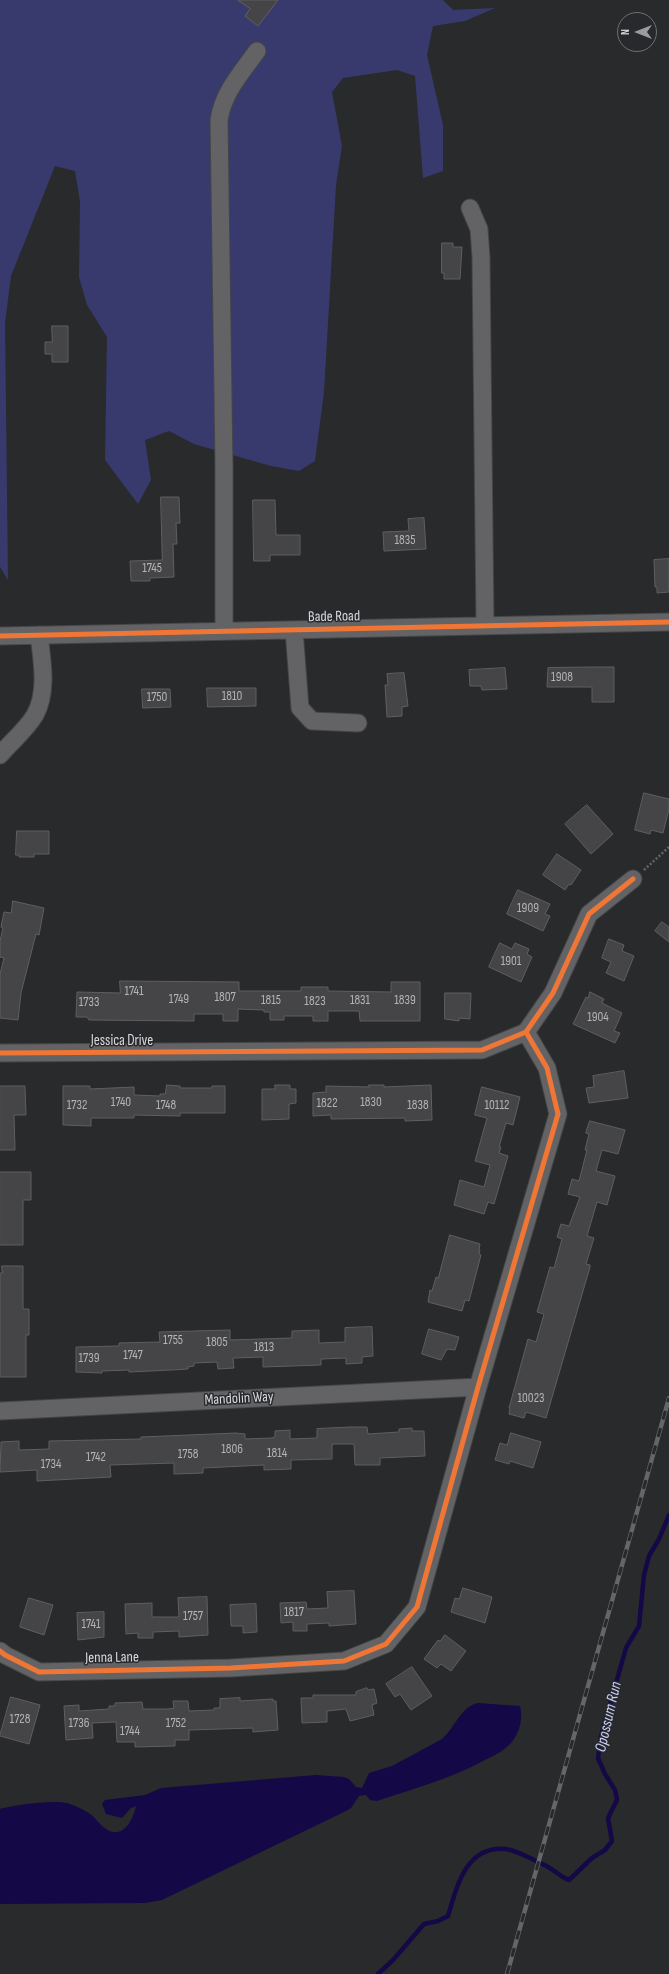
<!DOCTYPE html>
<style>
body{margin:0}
#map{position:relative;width:669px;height:1974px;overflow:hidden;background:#292a2c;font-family:"Sofia Sans Condensed",sans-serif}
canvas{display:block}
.north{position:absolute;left:617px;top:12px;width:40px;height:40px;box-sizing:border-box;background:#28292d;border:1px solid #6e6f73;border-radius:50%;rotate:270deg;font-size:11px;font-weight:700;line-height:16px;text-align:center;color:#d8d9db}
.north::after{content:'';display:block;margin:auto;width:14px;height:18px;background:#9b9c9e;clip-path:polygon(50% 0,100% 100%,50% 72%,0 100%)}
</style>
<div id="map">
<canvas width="669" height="1974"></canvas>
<div class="north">N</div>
</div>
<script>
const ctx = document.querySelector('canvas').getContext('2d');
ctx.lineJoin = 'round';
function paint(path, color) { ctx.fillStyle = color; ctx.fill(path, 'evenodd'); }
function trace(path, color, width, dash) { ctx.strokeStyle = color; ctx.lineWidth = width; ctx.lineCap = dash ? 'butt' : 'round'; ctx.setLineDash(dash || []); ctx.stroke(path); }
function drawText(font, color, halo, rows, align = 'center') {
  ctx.font = font + ' "Sofia Sans Condensed",sans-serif'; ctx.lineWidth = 3; ctx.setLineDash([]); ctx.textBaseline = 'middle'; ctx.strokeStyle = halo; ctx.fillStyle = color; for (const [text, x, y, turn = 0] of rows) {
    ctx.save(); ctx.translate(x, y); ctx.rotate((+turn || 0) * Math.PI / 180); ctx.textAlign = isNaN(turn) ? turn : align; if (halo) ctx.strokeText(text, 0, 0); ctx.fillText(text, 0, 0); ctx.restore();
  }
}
paint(new Path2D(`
 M 0,0 L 443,0 L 453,10 L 495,8 L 465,21 L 433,26 L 427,55 L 443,125 L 443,171 L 423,178 L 415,76 L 397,70 L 343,78 L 332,92 L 342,146 L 336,185 L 324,392 L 315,461 L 299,471 L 271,466 L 194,444 L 169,431 L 145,440 L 151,480 L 138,504 L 105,460 L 107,337 L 87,305 L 79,277 L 80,202 L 75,171 L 55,166 L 11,276 L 5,323 L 8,580 L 0,567 Z`), '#383a6e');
paint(new Path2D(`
 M 477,1703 L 520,1706 C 523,1719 520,1732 511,1743 C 504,1751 493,1756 483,1761 C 449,1779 413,1789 377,1801 L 370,1800 L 366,1795 L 359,1796 L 351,1808 L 346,1811 L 162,1900 L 145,1903 L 0,1904 L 0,1809 C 15,1805 56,1799 70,1804 C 76,1806 82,1809 87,1812 C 98,1818 103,1833 117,1832 C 128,1831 134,1815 136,1806 L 131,1808 L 122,1818 L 106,1814 L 102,1804 L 105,1800 L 145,1795 L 161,1788 L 316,1775 L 344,1777 L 349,1779 L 356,1787 L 362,1788 L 369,1773 L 392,1766 L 442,1739 C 455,1728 459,1709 477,1703 Z`), '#140846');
trace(new Path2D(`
 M 378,1974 L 393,1960 L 424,1924 L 438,1921 L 448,1916 C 457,1886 466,1845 506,1849 C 516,1850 538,1862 548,1867 C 556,1871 560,1877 569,1880 L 592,1858 L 605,1850 L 612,1841 L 608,1818 L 617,1800 L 615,1790 L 605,1774 L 598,1758 L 601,1736 L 626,1648 L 639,1626 L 644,1575 L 649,1556 L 659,1539 L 669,1515`), '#140846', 4.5);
const building = new Path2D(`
 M 238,0 L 278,0 L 258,26 L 245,16 L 250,9 Z
 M 442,243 L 453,243 L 453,247 L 462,247 L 460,279 L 444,279 L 444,273 L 442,273 Z
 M 52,326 L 68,326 L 68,362 L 52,362 L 52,354 L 45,354 L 45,342 L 52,342 Z
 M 161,497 L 179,497 L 180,523 L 176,523 L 177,544 L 173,544 L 174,577 L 150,578 L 150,581 L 131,581 L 130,561 L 162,560 Z
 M 253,500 L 275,500 L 276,535 L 300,535 L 300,555 L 270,555 L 270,561 L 254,561 Z
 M 424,518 L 426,549 L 384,551 L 383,532 L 409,531 L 408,519 Z
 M 669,559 L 669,592 L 657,593 L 657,587 L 655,587 L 654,560 Z
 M 592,667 L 614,667 L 614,702 L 592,702 L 592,687 L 547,687 L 548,668 Z
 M 505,668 L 507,689 L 482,690 L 481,686 L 470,686 L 469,670 Z
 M 404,673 L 408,706 L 402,707 L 402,716 L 387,717 L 385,685 L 388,685 L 387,674 Z
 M 207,688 L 256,688 L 256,706 L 208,707 Z
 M 142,689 L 170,689 L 171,707 L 143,708 Z
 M 644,793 L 669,799 L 669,809 L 663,833 L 651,830 L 650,834 L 635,830 Z
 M 587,805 L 613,834 L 591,854 L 565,824 Z
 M 17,831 L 49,831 L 49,854 L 34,854 L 34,857 L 19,857 L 19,855 L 16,855 Z
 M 557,854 L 581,870 L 571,885 L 569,884 L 565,890 L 543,875 Z
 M 518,890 L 550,904 L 545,914 L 550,916 L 543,931 L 507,914 Z
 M 13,901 L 44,908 L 39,935 L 36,934 L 21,993 L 18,1020 L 0,1018 L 0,974 L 4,958 L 0,957 L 0,941 L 3,928 L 1,927 L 4,912 L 11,913 Z
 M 662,922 L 669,927 L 669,942 L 655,931 Z
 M 609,939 L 624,945 L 622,951 L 634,956 L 624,981 L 606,973 L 611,962 L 602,958 Z
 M 500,943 L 512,949 L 515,943 L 529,949 L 527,954 L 532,957 L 521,982 L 489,967 Z
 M 120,981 L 239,982 L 239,991 L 301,991 L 301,987 L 328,987 L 328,991 L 391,992 L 391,982 L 420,982 L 420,1021 L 360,1021 L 359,1011 L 328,1011 L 328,1021 L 313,1021 L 313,1016 L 284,1016 L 284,1020 L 270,1020 L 270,1012 L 264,1012 L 264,1010 L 238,1009 L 238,1021 L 223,1021 L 223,1014 L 194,1014 L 194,1021 L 89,1020 L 87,1017 L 76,1017 L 77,992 L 120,993 Z
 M 590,992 L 604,999 L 602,1003 L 622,1013 L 614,1031 L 620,1033 L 615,1043 L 573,1024 L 586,997 L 588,998 Z
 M 445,993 L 471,993 L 470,1019 L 459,1018 L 459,1021 L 445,1019 Z
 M 624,1071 L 628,1098 L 589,1103 L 586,1088 L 594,1087 L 593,1076 Z
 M 167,1085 L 180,1086 L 180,1088 L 212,1088 L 212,1086 L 225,1086 L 225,1113 L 180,1113 L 180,1116 L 134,1115 L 134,1118 L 91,1118 L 91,1126 L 63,1125 L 63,1086 L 90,1086 L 90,1089 L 134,1087 L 134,1095 L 160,1096 L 160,1094 L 165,1094 Z
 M 275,1085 L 290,1085 L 290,1089 L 296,1089 L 296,1103 L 289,1104 L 289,1119 L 262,1120 L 262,1089 L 275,1089 Z
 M 369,1085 L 384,1085 L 384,1087 L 431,1085 L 432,1120 L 405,1121 L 405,1118 L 331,1119 L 331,1115 L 313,1116 L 313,1093 L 326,1092 L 326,1086 L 369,1087 Z
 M 0,1086 L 25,1086 L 26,1115 L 14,1115 L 15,1150 L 0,1150 Z
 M 482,1087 L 520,1097 L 513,1125 L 506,1123 L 499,1147 L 501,1147 L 499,1153 L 508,1156 L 494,1204 L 488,1202 L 484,1214 L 454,1205 L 460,1180 L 484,1187 L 490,1165 L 475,1161 L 487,1118 L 475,1115 Z
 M 590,1121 L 625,1130 L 618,1154 L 602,1150 L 596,1171 L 615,1176 L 607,1205 L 597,1202 L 587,1236 L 594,1238 L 586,1264 L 590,1265 L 590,1267 L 546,1418 L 526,1412 L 524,1418 L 509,1414 L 510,1408 L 509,1408 L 528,1339 L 536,1342 L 544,1314 L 537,1312 L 550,1267 L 554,1268 L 562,1239 L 557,1237 L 561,1224 L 569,1226 L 580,1197 L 568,1194 L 572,1179 L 579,1181 L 587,1150 L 585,1150 L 589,1134 L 586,1133 Z
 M 0,1172 L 31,1172 L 31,1200 L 23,1200 L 23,1245 L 0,1245 Z
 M 450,1235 L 480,1244 L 479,1250 L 480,1250 L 479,1254 L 481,1255 L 469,1301 L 465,1300 L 462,1311 L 428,1302 L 430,1290 L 432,1291 L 436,1277 L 438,1278 Z
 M 2,1266 L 23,1266 L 23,1309 L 29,1309 L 29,1335 L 26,1335 L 26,1377 L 0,1377 L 0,1273 L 2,1273 Z
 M 372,1327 L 373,1356 L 362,1357 L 362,1363 L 346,1364 L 346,1358 L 321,1359 L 321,1365 L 263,1367 L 263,1357 L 233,1358 L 234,1368 L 218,1369 L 217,1362 L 194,1363 L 194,1366 L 188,1367 L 188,1369 L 171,1370 L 129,1372 L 129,1370 L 102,1371 L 102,1373 L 76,1372 L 76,1347 L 119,1346 L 119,1343 L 160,1342 L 159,1332 L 230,1330 L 230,1340 L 292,1338 L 292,1331 L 319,1330 L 319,1343 L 345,1342 L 345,1328 Z
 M 429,1329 L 459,1337 L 455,1350 L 447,1349 L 441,1360 L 422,1354 Z
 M 351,1427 L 367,1427 L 368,1434 L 399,1432 L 399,1429 L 412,1428 L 412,1431 L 424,1431 L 425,1456 L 380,1458 L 380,1465 L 355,1465 L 354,1444 L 332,1444 L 332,1459 L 291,1460 L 291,1469 L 264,1470 L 264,1465 L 203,1468 L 203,1473 L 174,1474 L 174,1463 L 110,1465 L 111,1477 L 37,1481 L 37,1470 L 0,1472 L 1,1442 L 19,1441 L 19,1450 L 49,1449 L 49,1441 L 141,1439 L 141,1437 L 236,1433 L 245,1434 L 245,1439 L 271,1438 L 275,1437 L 275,1431 L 290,1430 L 290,1439 L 317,1438 L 317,1429 Z
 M 511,1433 L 541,1442 L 533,1468 L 510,1461 L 509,1464 L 495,1460 L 500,1443 L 507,1445 Z
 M 463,1588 L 492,1597 L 485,1623 L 451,1612 L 455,1598 L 459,1599 Z
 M 354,1591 L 356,1624 L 329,1626 L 329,1623 L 307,1624 L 307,1631 L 293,1631 L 293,1622 L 281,1623 L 280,1603 L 306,1602 L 307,1609 L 328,1608 L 327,1592 Z
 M 207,1597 L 208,1635 L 179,1637 L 179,1631 L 153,1632 L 153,1638 L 138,1638 L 138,1633 L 126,1634 L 125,1604 L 152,1603 L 152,1617 L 179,1617 L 178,1598 Z
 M 29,1598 L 53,1605 L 44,1635 L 20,1627 Z
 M 256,1604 L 257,1632 L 243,1633 L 243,1626 L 231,1626 L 230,1605 Z
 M 104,1612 L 104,1637 L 78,1640 L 77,1613 Z
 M 445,1635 L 466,1651 L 451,1671 L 441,1664 L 437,1668 L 424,1659 L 438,1640 L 440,1641 Z
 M 412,1667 L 432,1696 L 411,1710 L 400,1694 L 395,1697 L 386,1684 Z
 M 367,1688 L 368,1690 L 374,1689 L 377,1703 L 372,1705 L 374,1715 L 350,1721 L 346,1709 L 327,1711 L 327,1722 L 302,1723 L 301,1698 L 313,1698 L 313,1695 L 356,1695 L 356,1692 Z
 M 11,1697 L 40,1705 L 29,1744 L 0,1736 Z
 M 240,1698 L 240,1701 L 273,1699 L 273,1701 L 276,1701 L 278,1730 L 253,1732 L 253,1728 L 189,1730 L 189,1740 L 175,1740 L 175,1746 L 135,1747 L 135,1742 L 117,1742 L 116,1722 L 92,1723 L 93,1738 L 66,1740 L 64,1706 L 79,1705 L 79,1711 L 109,1709 L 109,1706 L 115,1706 L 115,1703 L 142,1702 L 143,1709 L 169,1709 L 174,1708 L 173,1701 L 188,1701 L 189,1711 L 214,1710 L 214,1708 L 220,1708 L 220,1699 Z`);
paint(building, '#454547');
trace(building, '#5f5f61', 1);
const minor = new Path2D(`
 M 470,208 L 479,229 L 481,258 L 485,626
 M 294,630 L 300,708 L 312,721 L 358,723
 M 224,631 L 224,466 L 219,120 C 223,93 241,73 257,51
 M 0,636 L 669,622
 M 0,755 C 11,742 26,730 35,715 C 48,692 42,660 39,635
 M 0,1053 L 482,1050 L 526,1032 L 553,993 L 589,914 L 633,879
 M 0,1411 L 478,1387
 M 0,1651 L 5,1655 L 39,1672 L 231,1668 L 344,1661 L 386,1644 L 417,1607 L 478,1387 L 558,1114 L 547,1068 L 526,1032`);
trace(minor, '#454648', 19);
trace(new Path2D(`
 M 644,870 L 669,847`), '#646566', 2.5, [2, 2]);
trace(minor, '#636365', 17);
const rail = new Path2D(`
 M 507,1974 L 669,1398`);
trace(rail, '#656668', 4.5);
trace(rail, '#28292d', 3, [9]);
trace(new Path2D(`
 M 0,636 L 669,622
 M 0,1053 L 482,1050 L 526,1032 L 553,993 L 589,914 L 633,879
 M 0,1651 L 5,1655 L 39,1672 L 231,1668 L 344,1661 L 386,1644 L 417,1607 L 478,1387 L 558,1114 L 547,1068 L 526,1032`), '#f07635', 5);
drawText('13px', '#b3b4b6', null, [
 ["1835",405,541],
 ["1745",152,569],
 ["1908",562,678],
 ["1810",232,697],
 ["1750",157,698],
 ["1909",528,909],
 ["1901",511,962],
 ["1741",134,992],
 ["1807",225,998],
 ["1749",179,1000],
 ["1815",271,1001],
 ["1831",360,1001],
 ["1839",405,1001],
 ["1823",315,1002],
 ["1733",89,1003],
 ["1904",598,1018],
 ["1740",121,1103],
 ["1830",371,1103],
 ["1822",327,1104],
 ["1732",77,1106],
 ["1748",166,1106],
 ["1838",418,1106],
 ["10112",497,1106],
 ["1755",173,1341],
 ["1805",217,1343],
 ["1813",264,1348],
 ["1747",133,1356],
 ["1739",89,1359],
 ["10023",531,1399],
 ["1806",232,1450],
 ["1814",277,1454],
 ["1758",188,1455],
 ["1742",96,1458],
 ["1734",51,1465],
 ["1817",294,1613],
 ["1757",193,1617],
 ["1741",91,1625],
 ["1728",20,1720],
 ["1736",79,1724],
 ["1752",176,1724],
 ["1744",130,1732]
]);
drawText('15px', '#d8d9db', '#28292d', [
 ["Bade Road",334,617,-1],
 ["Jessica Drive",122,1041],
 ["Mandolin Way",239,1399,-3],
 ["Jenna Lane",112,1658,-1]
]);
drawText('italic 16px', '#cad0f9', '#28292d', [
 ["Opossum Run",609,1717,-77]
]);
</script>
